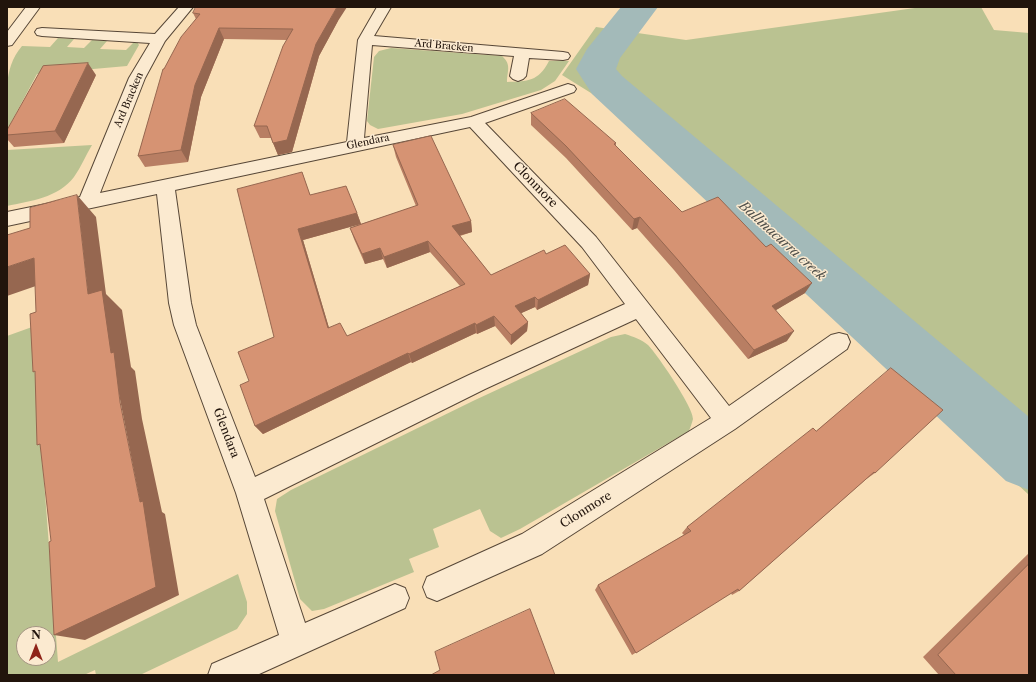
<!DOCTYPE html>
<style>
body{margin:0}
#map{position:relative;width:1036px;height:682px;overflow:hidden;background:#f9dfb7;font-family:"Libre Caslon Text",serif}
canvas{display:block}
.frame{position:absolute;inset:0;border:8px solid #21140c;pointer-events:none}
.north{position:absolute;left:16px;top:626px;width:40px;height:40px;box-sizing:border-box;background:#fbead0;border:1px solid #a49482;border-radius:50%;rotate:0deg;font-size:11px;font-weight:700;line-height:16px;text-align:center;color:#21140c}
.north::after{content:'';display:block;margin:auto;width:14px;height:18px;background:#8f2418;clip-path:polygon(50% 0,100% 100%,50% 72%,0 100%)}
</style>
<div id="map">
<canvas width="1036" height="682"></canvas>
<div class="frame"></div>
<div class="north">N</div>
</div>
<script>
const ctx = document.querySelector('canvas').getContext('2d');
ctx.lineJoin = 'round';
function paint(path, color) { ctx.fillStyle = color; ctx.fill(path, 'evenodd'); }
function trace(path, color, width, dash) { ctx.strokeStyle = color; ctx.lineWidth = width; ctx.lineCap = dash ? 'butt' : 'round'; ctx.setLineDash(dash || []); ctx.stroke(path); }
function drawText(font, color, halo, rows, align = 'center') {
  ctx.font = font + ' "Libre Caslon Text",serif'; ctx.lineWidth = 3; ctx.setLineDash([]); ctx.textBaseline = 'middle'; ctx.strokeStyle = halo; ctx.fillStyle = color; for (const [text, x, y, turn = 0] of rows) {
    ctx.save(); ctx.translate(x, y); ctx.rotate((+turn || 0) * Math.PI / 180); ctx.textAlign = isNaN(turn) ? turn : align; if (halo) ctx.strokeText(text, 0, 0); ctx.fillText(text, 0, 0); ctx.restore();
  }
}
paint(new Path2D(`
 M 922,7 L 981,7 L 994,30 L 1029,33 L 1029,495 L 599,98 L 562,75 L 596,27 L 686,40 Z
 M 58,38 L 74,39 L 67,47 L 84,48 L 92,40 L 107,41 L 100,49 L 126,50 L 133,43 L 137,42 L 139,45 L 127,66 L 37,74 L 7,130 C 7,101 2,69 22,46 L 50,47 Z
 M 391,48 L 502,56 C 512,65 507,71 507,82 C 528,81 538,82 549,61 L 569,61 L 555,81 L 541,90 L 462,114 L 378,129 L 370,125 L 367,121 L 374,57 L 379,51 Z
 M 92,145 C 86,155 81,167 74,177 C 58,198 30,201 7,206 L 7,150 Z
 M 57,318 L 33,339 L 58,662 L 238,574 L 247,602 L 247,614 L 237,629 L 140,675 L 96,675 L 95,670 L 84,675 L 7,675 L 7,336 ZM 24,634 L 48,634 L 48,658 L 24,658 Z
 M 625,334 C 634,337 641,339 648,345 C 657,354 694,408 693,419 C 692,423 690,428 689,431 L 520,529 L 501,538 L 490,531 L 480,509 L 433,529 L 439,547 L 409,559 L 414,572 L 324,609 L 312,611 L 300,599 L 275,511 L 277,499 L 291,490 L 475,400 L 611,337 Z`), '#bac291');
paint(new Path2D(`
 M 621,7 L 658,7 L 620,58 L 616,69 L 622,76 L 1029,417 L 1029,490 L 1006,481 L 592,94 L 576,69 L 587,49 Z`), '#a3bab9');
const minor = new Path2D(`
 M 26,7 L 40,7 L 12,45 L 7,46 L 7,32 Z
 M 179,7 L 193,7 L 165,41 L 145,78 L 100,193 L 347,142 L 358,40 L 377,7 L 391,7 L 374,36 L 563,52 L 568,53 L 570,56 L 568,59 L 563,60 L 529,58 L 526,76 L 523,79 L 518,81 L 513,79 L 510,76 L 514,56 L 372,45 L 364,138 L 471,117 L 562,86 L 568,84 L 574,86 L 576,89 L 574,92 L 485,123 L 596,237 L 729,406 L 831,335 L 839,333 L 847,335 L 850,342 L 847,349 L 735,429 L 542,554 L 437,601 L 427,597 L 423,587 L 427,577 L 522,534 L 711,418 L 636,319 L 485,389 L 264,499 L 305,623 L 395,584 L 405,588 L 409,598 L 405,608 L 257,675 L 208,675 L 212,664 L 279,635 L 236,493 L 174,325 L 169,303 L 157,194 L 7,226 L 7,212 L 80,197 L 129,78 L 150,43 L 42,36 L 37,35 L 35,32 L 37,29 L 42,28 L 155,34 ZM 470,127 L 582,247 L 625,304 L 469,375 L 255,477 L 196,325 L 191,303 L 175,190 Z`);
trace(minor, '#574737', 2);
paint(minor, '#fbead0');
paint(new Path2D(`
 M 193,13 L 338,21 L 319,56 L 292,152 L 278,155 L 271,138 L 260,138 L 254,126 L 287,40 L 224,39 L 201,97 L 188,162 L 145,167 L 138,156 L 164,69 L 196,19 Z
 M 96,75 L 64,143 L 14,147 L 7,139 L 7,130 Z
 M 531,113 L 616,143 L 616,146 L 682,212 L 805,293 L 776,310 L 787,341 L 748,359 L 674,270 L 637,228 L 632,230 L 566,158 L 531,125 Z
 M 393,145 L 471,221 L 472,232 L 460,236 L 491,275 L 546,254 L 590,274 L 588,285 L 537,310 L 535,307 L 521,313 L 528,322 L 527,331 L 511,345 L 495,326 L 477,334 L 476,333 L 412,363 L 411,362 L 263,434 L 255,426 L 249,381 L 274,337 L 302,172 L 310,195 L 357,213 L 361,224 L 416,206 L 396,157 ZM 360,224 L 350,228 L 354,239 L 365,264 L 383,259 L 387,268 L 430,252 L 460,286 L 347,336 L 329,328 L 303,240 Z
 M 816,431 L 875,473 L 865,480 L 739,591 L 732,595 L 731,593 L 632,655 L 595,590 L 598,585 L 684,535 L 682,533 L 687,527 Z
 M 1029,553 L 1029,675 L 939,675 L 923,657 Z`), '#b87e63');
paint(new Path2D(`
 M 337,7 L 347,7 L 338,21 L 319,56 L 292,152 L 278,155 L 273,143 L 316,44 Z
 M 219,28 L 224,39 L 201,97 L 188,162 L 181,150 L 195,85 Z
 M 88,63 L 96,75 L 64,143 L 55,131 Z
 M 77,195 L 96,217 L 106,294 L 122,310 L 131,367 L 135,371 L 142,419 L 162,512 L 165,514 L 179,595 L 85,640 L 54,635 L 140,502 L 111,353 L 88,294 Z
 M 357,213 L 361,224 L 303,240 L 332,338 L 328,328 L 298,229 Z
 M 640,217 L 637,228 L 632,230 L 634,219 Z
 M 471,221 L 472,232 L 454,237 L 452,226 Z
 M 428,241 L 430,252 L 387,268 L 384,257 Z
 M 380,248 L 383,259 L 365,264 L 362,254 Z
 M 34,258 L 56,279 L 7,296 L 7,267 Z
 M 590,274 L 588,285 L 537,310 L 538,300 Z
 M 812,283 L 805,293 L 766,316 L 772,306 Z
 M 535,297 L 535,307 L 515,316 L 515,306 Z
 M 494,316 L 495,326 L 477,334 L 476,325 Z
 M 528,322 L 527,331 L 511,345 L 511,335 Z
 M 475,323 L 476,333 L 412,363 L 409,354 Z
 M 794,331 L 787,341 L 748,359 L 754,350 Z
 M 408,353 L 411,362 L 263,434 L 255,426 Z`), '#966750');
const building = new Path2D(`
 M 196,7 L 337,7 L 316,44 L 287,140 L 273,143 L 267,126 L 254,126 L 283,46 L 293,29 L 219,28 L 195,85 L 181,150 L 138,156 L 163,69 L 164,69 L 181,37 L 200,14 L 193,13 Z
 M 88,63 L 55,131 L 7,135 L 7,130 L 43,66 Z
 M 565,99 L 616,143 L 614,144 L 682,212 L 718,197 L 766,247 L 771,244 L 812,283 L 772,306 L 794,331 L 754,350 L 678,260 L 640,217 L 634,219 L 566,146 L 531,113 Z
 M 431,136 L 471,221 L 452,226 L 491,275 L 544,250 L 546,254 L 565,245 L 590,274 L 538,300 L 535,297 L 515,306 L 528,322 L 511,335 L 494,316 L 476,325 L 475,323 L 409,354 L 408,353 L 255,426 L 240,385 L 249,381 L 238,352 L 274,337 L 237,189 L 302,172 L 310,195 L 346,186 L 357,213 L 298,229 L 328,328 L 340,323 L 347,336 L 465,284 L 428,241 L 384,257 L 380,248 L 362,254 L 350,228 L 418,205 L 393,145 Z
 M 77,195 L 88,294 L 102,290 L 111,353 L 114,352 L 120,402 L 140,502 L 143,501 L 156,587 L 54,635 L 49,542 L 51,541 L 40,444 L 37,445 L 35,371 L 33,372 L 30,314 L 36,312 L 34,258 L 7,267 L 7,235 L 30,228 L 30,208 Z
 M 891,368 L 943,410 L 875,473 L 874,472 L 739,591 L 738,589 L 636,653 L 598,585 L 691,531 L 687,527 L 813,428 L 816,431 Z
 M 1029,564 L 1029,675 L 956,675 L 938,655 Z
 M 530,609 L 555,675 L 431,675 L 440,670 L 435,652 Z`);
paint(building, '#d69373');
trace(building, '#966750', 1);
drawText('10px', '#21140c', '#fbead0', [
 ["Ard Bracken",444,46,5],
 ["Ard Bracken",129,100,-67],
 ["Glendara",368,142,-12]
]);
drawText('12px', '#21140c', '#fbead0', [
 ["Clonmore",535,185,46],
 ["Glendara",226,433,69],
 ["Clonmore",586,510,-32]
]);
drawText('italic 13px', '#4e4e49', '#fbead0', [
 ["Ballinacurra creek",782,241,42]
]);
</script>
